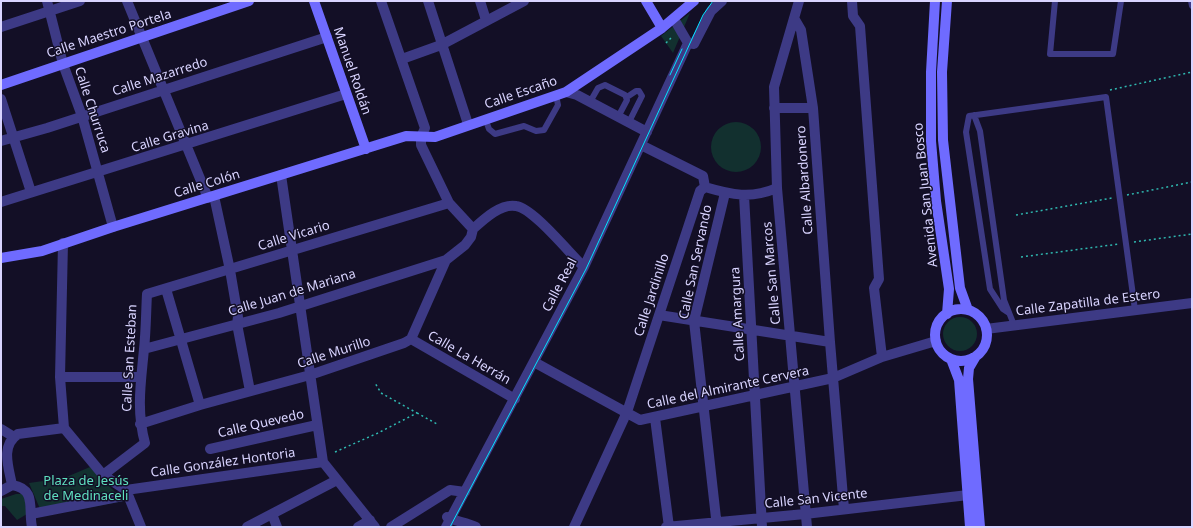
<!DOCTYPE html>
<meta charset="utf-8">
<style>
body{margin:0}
#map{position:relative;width:1193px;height:528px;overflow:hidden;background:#130f26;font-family:"Noto Sans",sans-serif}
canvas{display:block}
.frame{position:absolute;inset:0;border:2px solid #d9d4ff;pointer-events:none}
</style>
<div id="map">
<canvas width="1193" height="528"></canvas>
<div class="frame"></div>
</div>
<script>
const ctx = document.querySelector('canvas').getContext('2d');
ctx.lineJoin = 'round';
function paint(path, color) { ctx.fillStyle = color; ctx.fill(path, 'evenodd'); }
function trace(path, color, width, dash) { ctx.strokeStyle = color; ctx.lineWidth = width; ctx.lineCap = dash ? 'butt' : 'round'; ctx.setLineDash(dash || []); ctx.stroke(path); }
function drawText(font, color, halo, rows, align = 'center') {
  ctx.font = font + ' "Noto Sans",sans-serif'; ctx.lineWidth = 3; ctx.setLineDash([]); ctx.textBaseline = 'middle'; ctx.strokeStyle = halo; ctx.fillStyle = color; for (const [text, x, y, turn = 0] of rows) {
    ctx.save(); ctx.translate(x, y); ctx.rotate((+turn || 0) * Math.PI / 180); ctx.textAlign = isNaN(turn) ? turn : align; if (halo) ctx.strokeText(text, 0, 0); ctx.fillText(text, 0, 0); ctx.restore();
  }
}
paint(new Path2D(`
 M 690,13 L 673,53 L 661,36 Z
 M711 147a25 25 0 1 1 50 0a25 25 0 1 1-50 0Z
 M943 334a17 17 0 1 1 34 0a17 17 0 1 1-34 0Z
 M 90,467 L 124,501 L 43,516 L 29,483 L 64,478 Z
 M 16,494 L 24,494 L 27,514 L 17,520 L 5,506 L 1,506 L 1,499 Z`), '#12302f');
trace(new Path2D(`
 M 666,43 L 673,36
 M 1110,90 L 1192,72
 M 1127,195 L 1192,182
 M 1016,215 L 1112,198
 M 1134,242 L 1192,234
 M 1021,257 L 1119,244
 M 417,413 L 437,424
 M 335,452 L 378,433 L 417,413 L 381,393 L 375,383`), '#2fb8b0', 1.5, [2, 3]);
trace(new Path2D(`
 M 1055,1 L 1050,54 L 1113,54 L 1121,1
 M 1191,1 L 1192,6
 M 627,97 L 636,91 L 639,91 L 642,96 L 629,122
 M 590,102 L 598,88 L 605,85 L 625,95 L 627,100 L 618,117
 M 974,115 L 980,131 L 1004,300 L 1014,325
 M 485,118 L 489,129 L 495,134 L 524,126 L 536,131 L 544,130 L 558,105 L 556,95
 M 1009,313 L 1003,309 L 990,289 L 966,132 L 969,116 L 1106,97 L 1135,310`), '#3d3a85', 6);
trace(new Path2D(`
 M 47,1 L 63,64 L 82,116 L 113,227
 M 127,1 L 208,198
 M 381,1 L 425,128 L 421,137 L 421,145 L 449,203 L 473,229
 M 428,1 L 468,124
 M 480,1 L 486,20
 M 799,1 L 774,87 L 777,188 L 807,527
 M 852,1 L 853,16 L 860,26 L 879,279 L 874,288 L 882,357
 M 794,18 L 801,30 L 813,108 L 830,342
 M 674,19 L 688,43
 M 1,27 L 80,1
 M 402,59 L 441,45 L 524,1
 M 566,92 L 577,95 L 647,132
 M 1,99 L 31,192
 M 774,108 L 813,108
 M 1,141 L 47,128 L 327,37
 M 641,145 L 703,176 L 705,187
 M 281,175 L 323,462 L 375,527
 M 705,187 C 732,195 751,199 777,188
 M 744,195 L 762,527
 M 214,196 L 230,270 L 238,317 L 237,324 L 250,391
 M 1,202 L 346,94
 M 473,229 C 484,219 501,203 516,206 C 533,208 570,254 584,267
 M 63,243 L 60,377 L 64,428
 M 166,289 L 200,405
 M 659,315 L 830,342 L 844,509
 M 986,329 L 1192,303
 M 411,339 L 515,399
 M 144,349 L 279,313 L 446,260
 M 534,362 L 640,420 L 833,378 L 882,357 L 936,341
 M 60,377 L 140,377
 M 655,418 L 669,527
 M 140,424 L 200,405 L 310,375 L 404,343 L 411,339 L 446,260 L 465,245 L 471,237 L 473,229
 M 64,428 L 103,475 L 126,490
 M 1,429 L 14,437
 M 210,449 L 317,425
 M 103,475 L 145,443 C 136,410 141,382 144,349 C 146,331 146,312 147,294 L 449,203
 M 12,485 C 37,489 28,509 32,527
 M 126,490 L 323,462
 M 126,490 L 141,527
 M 1,491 L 12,485 C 9,468 0,446 18,434 L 64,428
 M 31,514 L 128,495
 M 272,514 L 277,527
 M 447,517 C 457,522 466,522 476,527
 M 247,527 L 337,480
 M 358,527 L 370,520
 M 391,527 L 450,490 L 465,492
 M 446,527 L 584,267 L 688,43 L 694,44 L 711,11 L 722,1
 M 574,527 L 627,412 L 700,191 L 705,187
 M 666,527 L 805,514 L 968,495
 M 717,527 L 694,321 L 725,193`), '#3d3a85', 10);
trace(new Path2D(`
 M 314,1 L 366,149
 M 646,1 L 662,28
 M 935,1 L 931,72 L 931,141 L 936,201 L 949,289 L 947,314
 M 947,1 L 942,72 L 943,140 L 960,288 L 968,310
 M 1,85 L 249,1
 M 1,258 L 42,251 L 113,227 L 406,136 L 435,137 L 566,92 L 662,28 L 694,1
 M935 335a26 26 0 1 1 52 0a26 26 0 1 1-52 0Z
 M 976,356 L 969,368 L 968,379 L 980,527
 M 951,359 L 959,380 L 970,527`), '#6f6bff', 10);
trace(new Path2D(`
 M 670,75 L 682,49
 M 450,527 L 586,269 L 703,15 L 713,1`), '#00e5ff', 1);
drawText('13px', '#d9d4ff', '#130f26', [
 ["Calle Maestro Portela",109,34,-18],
 ["Manuel Roldán",352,71,71],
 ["Calle Mazarredo",160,77,-18],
 ["Calle Escaño",521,93,-19],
 ["Calle Churruca",92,110,72],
 ["Calle Gravina",170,137,-17],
 ["Calle Albardonero",805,180,-94],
 ["Calle Colón",207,184,-17],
 ["Avenida San Juan Bosco",926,195,-96],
 ["Calle Vicario",294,236,-17],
 ["Calle San Servando",696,262,-78],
 ["Calle San Marcos",772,273,-95],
 ["Calle Real",560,285,-62],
 ["Calle Juan de Mariana",292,293,-17],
 ["Calle Jardinillo",652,295,-72],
 ["Calle Zapatilla de Estero",1088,303,-7],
 ["Calle Amargura",738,314,-93],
 ["Calle Murillo",334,353,-18],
 ["Calle San Esteban",130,358,-87],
 ["Calle La Herrán",469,358,30],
 ["Calle del Almirante Cervera",728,388,-12],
 ["Calle Quevedo",261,424,-13],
 ["Calle González Hontoria",223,463,-8],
 ["Calle San Vicente",816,499,-6]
]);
drawText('13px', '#5fe0c0', '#130f26', [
 ["Plaza de Jesús",86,481],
 ["de Medinaceli",86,496]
]);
</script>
